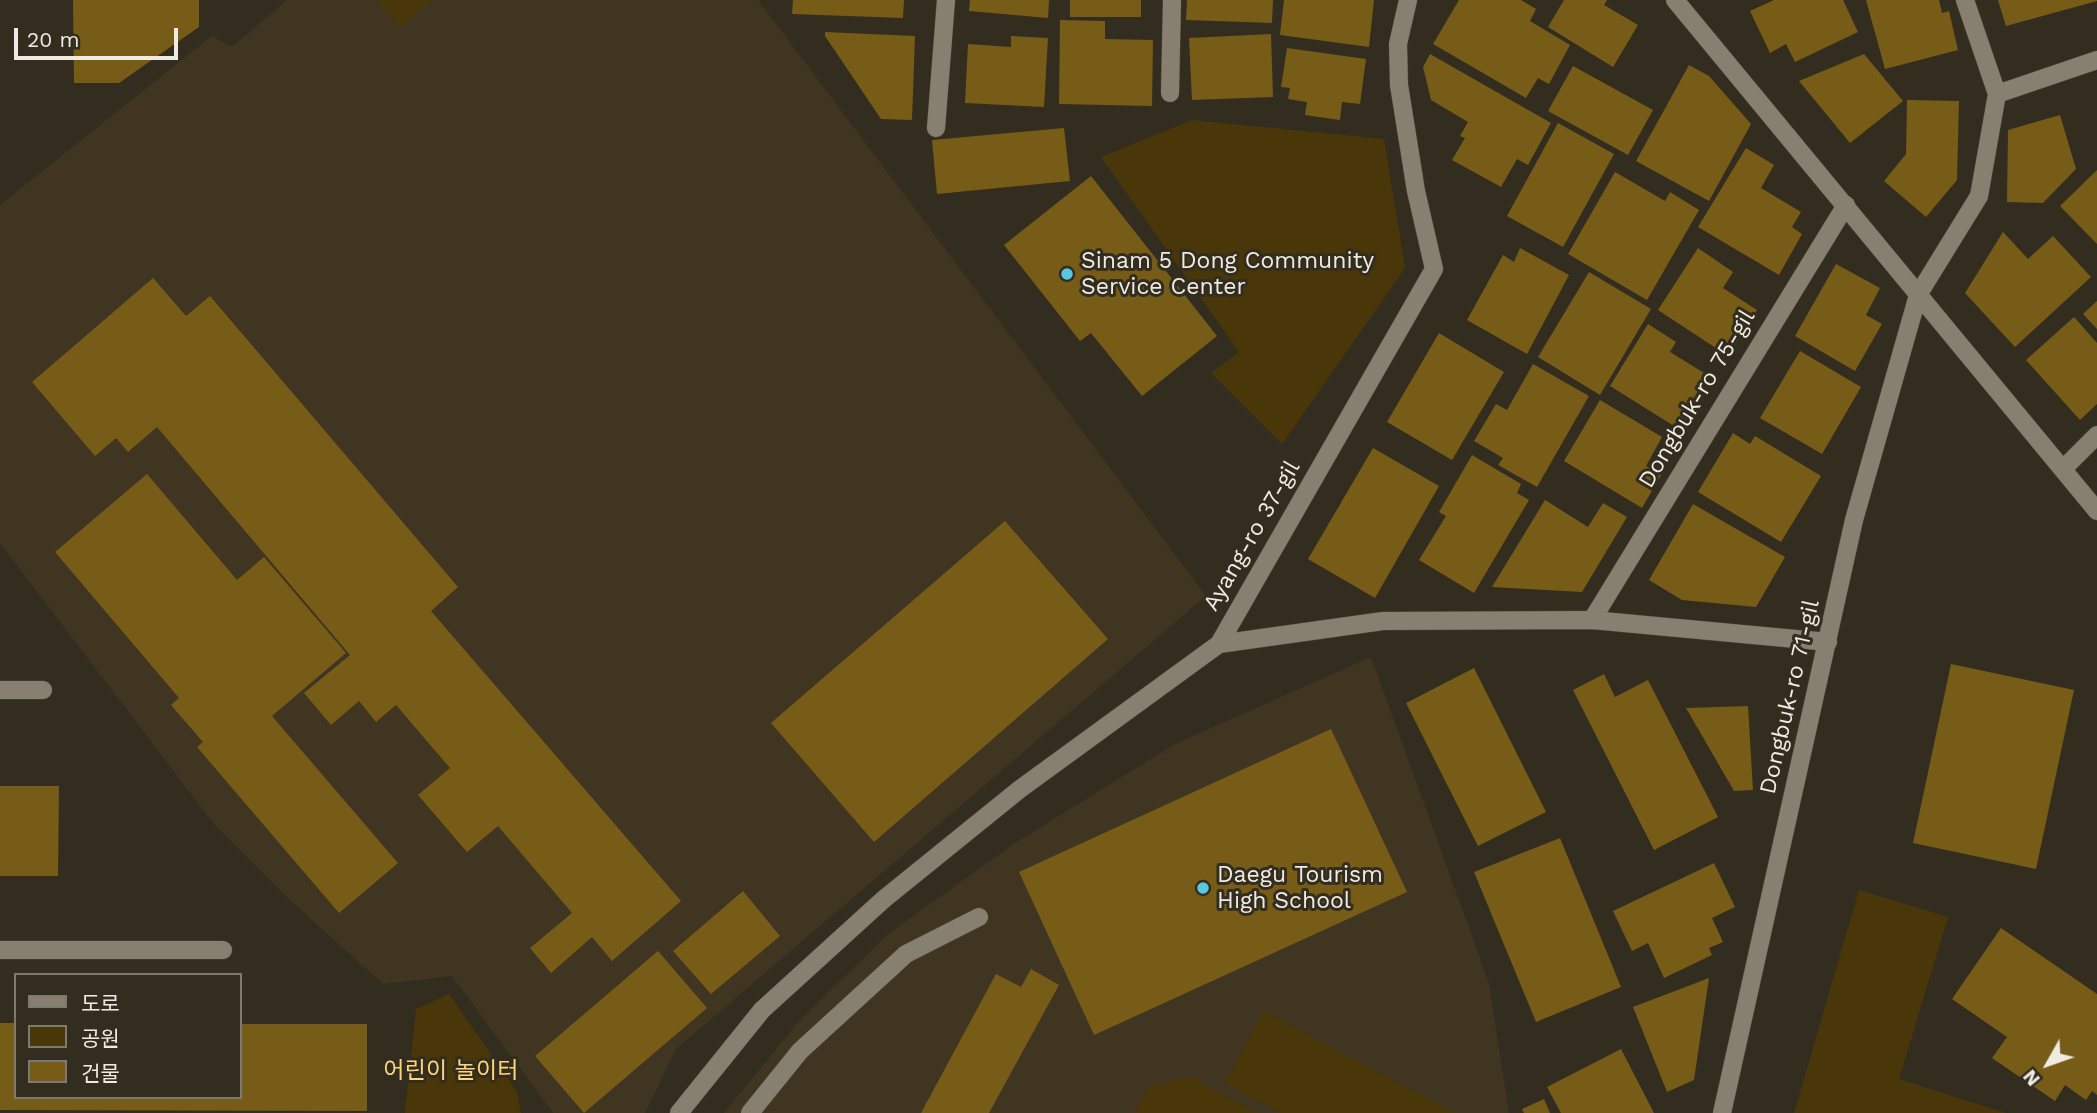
<!DOCTYPE html>
<meta charset="utf-8">
<style>
body{margin:0}
#map{position:relative;width:2097px;height:1113px;overflow:hidden;background:#332d20;font-family:"Work Sans","Noto Sans KR",sans-serif}
canvas{display:block}
.legend{position:absolute;left:14px;top:973px;width:228px;height:126px;box-sizing:border-box;background:#332d20;border:2px solid #7e796e;margin:0;padding:9px 12px;list-style:none;font-size:21px;color:#efebe2}
.legend li{display:flex;align-items:center;gap:14px;height:35px}
.legend b{width:35px;border:2px solid #7e796e}
.north{position:absolute;left:2013px;top:1029px;width:70px;height:70px;-webkit-text-stroke:5px #332d20;paint-order:stroke;rotate:230deg;font-size:19px;font-weight:700;line-height:28px;text-align:center;color:#efebe2}
.north::after{content:'';display:block;margin:auto;width:24px;height:32px;background:#efebe2;clip-path:polygon(50% 0,100% 100%,50% 72%,0 100%)}
.scale{position:absolute;left:14px;top:28px;width:164px;height:32px;box-sizing:border-box;border:4px solid #efebe2;border-top:0;padding-left:9px;font-size:21px;line-height:24px;white-space:nowrap;color:#efebe2;-webkit-text-stroke:5px #332d20;paint-order:stroke}
</style>
<div id="map">
<canvas width="2097" height="1113"></canvas>
<ul class="legend">
<li><b style="height:9px;background:#877f70"></b>도로</li>
<li><b style="height:19px;background:#49370a"></b>공원</li>
<li><b style="height:19px;background:#775c18"></b>건물</li>
</ul>
<div class="north">N</div>
<div class="scale">20 m</div>
</div>
<script>
const ctx = document.querySelector('canvas').getContext('2d');
ctx.lineJoin = 'round';
function paint(path, color) { ctx.fillStyle = color; ctx.fill(path, 'evenodd'); }
function trace(path, color, width, dash) { ctx.strokeStyle = color; ctx.lineWidth = width; ctx.lineCap = dash ? 'butt' : 'round'; ctx.setLineDash(dash || []); ctx.stroke(path); }
function drawText(font, color, halo, rows, align = 'center') {
  ctx.font = font + ' "Work Sans","Noto Sans KR",sans-serif'; ctx.lineWidth = 6; ctx.setLineDash([]); ctx.textBaseline = 'middle'; ctx.strokeStyle = halo; ctx.fillStyle = color; for (const [text, x, y, turn = 0] of rows) {
    ctx.save(); ctx.translate(x, y); ctx.rotate((+turn || 0) * Math.PI / 180); ctx.textAlign = isNaN(turn) ? turn : align; if (halo) ctx.strokeText(text, 0, 0); ctx.fillText(text, 0, 0); ctx.restore();
  }
}
paint(new Path2D(`
 M 287,0 L 758,0 L 1206,596 L 676,1049 L 645,1113 L 553,1113 L 452,976 L 383,984 L 292,902 L 213,823 L 0,543 L 0,205 L 212,36 L 232,47 Z
 M 1371,657 L 1489,983 L 1509,1113 L 724,1113 L 799,1021 L 888,934 L 1015,843 L 1175,744 Z`), '#3f3521');
paint(new Path2D(`
 M 376,0 L 432,0 L 401,27 Z
 M 1192,120 L 1384,139 L 1405,268 L 1282,444 L 1211,373 L 1239,352 L 1101,157 Z
 M 1859,890 L 1948,917 L 1899,1079 L 2006,1113 L 1794,1113 Z
 M 449,994 L 517,1092 L 521,1113 L 405,1113 L 416,1009 Z
 M 1264,1011 L 1455,1113 L 1280,1113 L 1225,1083 Z
 M 1192,1077 L 1257,1113 L 1134,1113 L 1149,1086 Z`), '#49370a');
paint(new Path2D(`
 M 73,0 L 199,0 L 199,27 L 119,83 L 74,83 Z
 M 793,0 L 904,0 L 903,18 L 792,14 Z
 M 970,0 L 1049,0 L 1048,18 L 969,11 Z
 M 1070,0 L 1141,0 L 1141,17 L 1070,17 Z
 M 1187,0 L 1273,0 L 1272,23 L 1186,20 Z
 M 1284,0 L 1374,0 L 1369,47 L 1280,35 Z
 M 1459,0 L 1521,0 L 1536,9 L 1530,21 L 1570,45 L 1549,84 L 1538,78 L 1526,98 L 1433,44 Z
 M 1564,0 L 1607,0 L 1604,5 L 1638,25 L 1613,67 L 1548,27 Z
 M 1774,0 L 1843,0 L 1858,32 L 1795,62 L 1786,44 L 1770,53 L 1750,11 Z
 M 1866,0 L 1939,0 L 1942,13 L 1949,11 L 1958,50 L 1885,69 Z
 M 1998,0 L 2097,0 L 2097,1 L 2006,26 Z
 M 1060,20 L 1105,21 L 1105,39 L 1153,40 L 1152,106 L 1059,104 Z
 M 825,32 L 915,36 L 912,120 L 881,119 L 825,36 Z
 M 1271,34 L 1273,97 L 1192,100 L 1189,38 Z
 M 1011,36 L 1048,38 L 1044,107 L 965,103 L 968,44 L 1011,47 Z
 M 1287,48 L 1366,59 L 1360,104 L 1342,102 L 1340,120 L 1305,115 L 1307,102 L 1288,99 L 1290,88 L 1281,87 Z
 M 1430,54 L 1551,123 L 1528,165 L 1517,159 L 1501,187 L 1452,160 L 1465,138 L 1460,136 L 1468,122 L 1431,100 L 1423,67 Z
 M 1864,54 L 1903,101 L 1850,143 L 1799,81 Z
 M 1689,65 L 1709,76 L 1751,124 L 1709,201 L 1636,161 Z
 M 1573,66 L 1653,110 L 1628,155 L 1548,111 Z
 M 1907,100 L 1959,101 L 1957,180 L 1926,217 L 1884,181 L 1906,154 Z
 M 2060,115 L 2076,169 L 2043,203 L 2007,202 L 2008,130 Z
 M 1558,123 L 1614,154 L 1563,247 L 1507,216 Z
 M 1064,128 L 1070,181 L 937,194 L 932,140 Z
 M 1746,148 L 1774,165 L 1761,188 L 1801,212 L 1792,227 L 1802,234 L 1779,275 L 1698,227 Z
 M 2097,170 L 2097,244 L 2060,206 Z
 M 1615,172 L 1665,201 L 1670,192 L 1699,210 L 1647,300 L 1568,254 Z
 M 1091,176 L 1217,336 L 1142,396 L 1091,333 L 1080,341 L 1004,245 Z
 M 2003,232 L 2028,259 L 2053,236 L 2091,277 L 2015,347 L 1965,293 Z
 M 1520,248 L 1569,275 L 1527,354 L 1467,320 L 1503,255 L 1514,262 Z
 M 1698,248 L 1733,272 L 1723,288 L 1757,310 L 1728,356 L 1658,310 Z
 M 1836,264 L 1880,288 L 1866,315 L 1882,324 L 1855,371 L 1795,336 Z
 M 1589,272 L 1651,309 L 1600,395 L 1538,357 Z
 M 153,278 L 186,316 L 210,296 L 458,587 L 431,611 L 681,901 L 612,961 L 592,937 L 551,973 L 530,948 L 572,913 L 498,826 L 467,852 L 418,795 L 450,768 L 396,705 L 376,722 L 359,701 L 331,725 L 304,693 L 350,655 L 157,427 L 128,452 L 116,438 L 95,456 L 32,382 Z
 M 2097,301 L 2097,329 L 2083,314 Z
 M 2074,317 L 2097,343 L 2097,404 L 2080,420 L 2026,360 Z
 M 1648,324 L 1676,342 L 1670,352 L 1709,376 L 1700,389 L 1706,393 L 1682,431 L 1610,386 Z
 M 1439,333 L 1504,372 L 1452,460 L 1387,422 Z
 M 1800,351 L 1861,387 L 1822,454 L 1760,418 Z
 M 1533,364 L 1589,396 L 1537,487 L 1498,465 L 1503,458 L 1474,441 L 1496,404 L 1507,410 Z
 M 1600,400 L 1662,437 L 1646,466 L 1661,475 L 1642,508 L 1564,461 Z
 M 1733,433 L 1750,444 L 1755,436 L 1821,476 L 1781,542 L 1698,492 Z
 M 1373,448 L 1439,486 L 1375,598 L 1308,559 Z
 M 1472,455 L 1521,484 L 1517,493 L 1529,500 L 1474,593 L 1419,560 L 1446,516 L 1439,512 Z
 M 147,474 L 237,580 L 264,557 L 346,653 L 272,716 L 398,863 L 339,913 L 197,747 L 203,742 L 171,705 L 179,698 L 55,552 Z
 M 1545,500 L 1588,527 L 1603,503 L 1627,517 L 1582,592 L 1492,587 Z
 M 1693,504 L 1785,557 L 1756,607 L 1682,600 L 1649,580 Z
 M 1005,521 L 1108,639 L 874,842 L 771,723 Z
 M 1951,664 L 2074,690 L 2036,869 L 1913,843 Z
 M 1474,668 L 1546,812 L 1478,846 L 1406,703 Z
 M 1604,674 L 1615,697 L 1648,680 L 1718,817 L 1654,850 L 1573,690 Z
 M 1748,706 L 1753,790 L 1734,791 L 1686,708 Z
 M 1331,729 L 1407,892 L 1094,1035 L 1019,872 Z
 M 0,786 L 59,786 L 58,876 L 0,876 Z
 M 1560,838 L 1621,987 L 1536,1022 L 1474,872 Z
 M 1714,863 L 1735,907 L 1712,918 L 1723,942 L 1709,948 L 1712,955 L 1664,978 L 1648,943 L 1632,951 L 1613,911 Z
 M 743,891 L 780,936 L 711,994 L 673,951 Z
 M 2001,928 L 2097,994 L 2097,1095 L 2092,1091 L 2086,1100 L 2065,1085 L 2055,1101 L 1992,1058 L 2007,1037 L 1952,999 Z
 M 658,951 L 707,1008 L 584,1113 L 535,1056 Z
 M 1031,969 L 1059,985 L 989,1113 L 921,1113 L 996,974 L 1021,987 Z
 M 1709,978 L 1694,1080 L 1667,1092 L 1633,1007 Z
 M 0,1023 L 16,1023 L 16,1097 L 240,1097 L 240,1024 L 367,1024 L 367,1111 L 0,1110 Z
 M 1621,1049 L 1654,1113 L 1561,1113 L 1547,1087 Z
 M 1544,1099 L 1550,1113 L 1524,1113 L 1522,1109 Z`), '#775c18');
const lane = new Path2D(`
 M 1965,0 L 1997,94
 M 1170,93 L 1172,0
 M 936,128 L 946,0
 M 1918,295 L 1979,196 L 1997,94 L 2097,60
 M 2063,469 L 2097,435
 M 1592,620 L 1846,205
 M 0,690 L 43,690
 M 0,950 L 223,950
 M 750,1113 L 800,1051 L 906,954 L 979,917`);
const street = new Path2D(`
 M 1675,0 L 2097,511
 M 1219,644 L 1383,621 L 1592,620 L 1828,642
 M 679,1113 L 762,1010 L 884,899 L 1020,789 L 1219,644 L 1434,269 L 1416,191 L 1399,85 L 1398,44 L 1408,0
 M 1722,1113 L 1854,520 L 1918,295`);
trace(lane, '#4e483d', 19);
trace(street, '#4e483d', 19);
trace(lane, '#877f70', 18);
trace(street, '#877f70', 18);
for (const [x, y, r, color] of [
 [1067,274,7,"#56c9e1"],
 [1203,888,7,"#56c9e1"]
]) { const dot = new Path2D(); dot.arc(x, y, r, 0, 2 * Math.PI); ctx.fillStyle = color; ctx.fill(dot); trace(dot, '#332d20', 2.5); }
drawText('23px', '#efebe2', '#332d20', [
 ["Sinam 5 Dong Community",1081,261],
 ["Service Center",1081,287],
 ["Daegu Tourism",1217,875],
 ["High School",1217,901]
], 'left');
drawText('23px', '#efebe2', '#332d20', [
 ["Dongbuk-ro 75-gil",1697,399,-59],
 ["Ayang-ro 37-gil",1252,536,-60],
 ["Dongbuk-ro 71-gil",1790,697,-77]
]);
drawText('23px', '#ffd57a', '#332d20', [
 ["어린이 놀이터",451,1071]
]);
</script>
